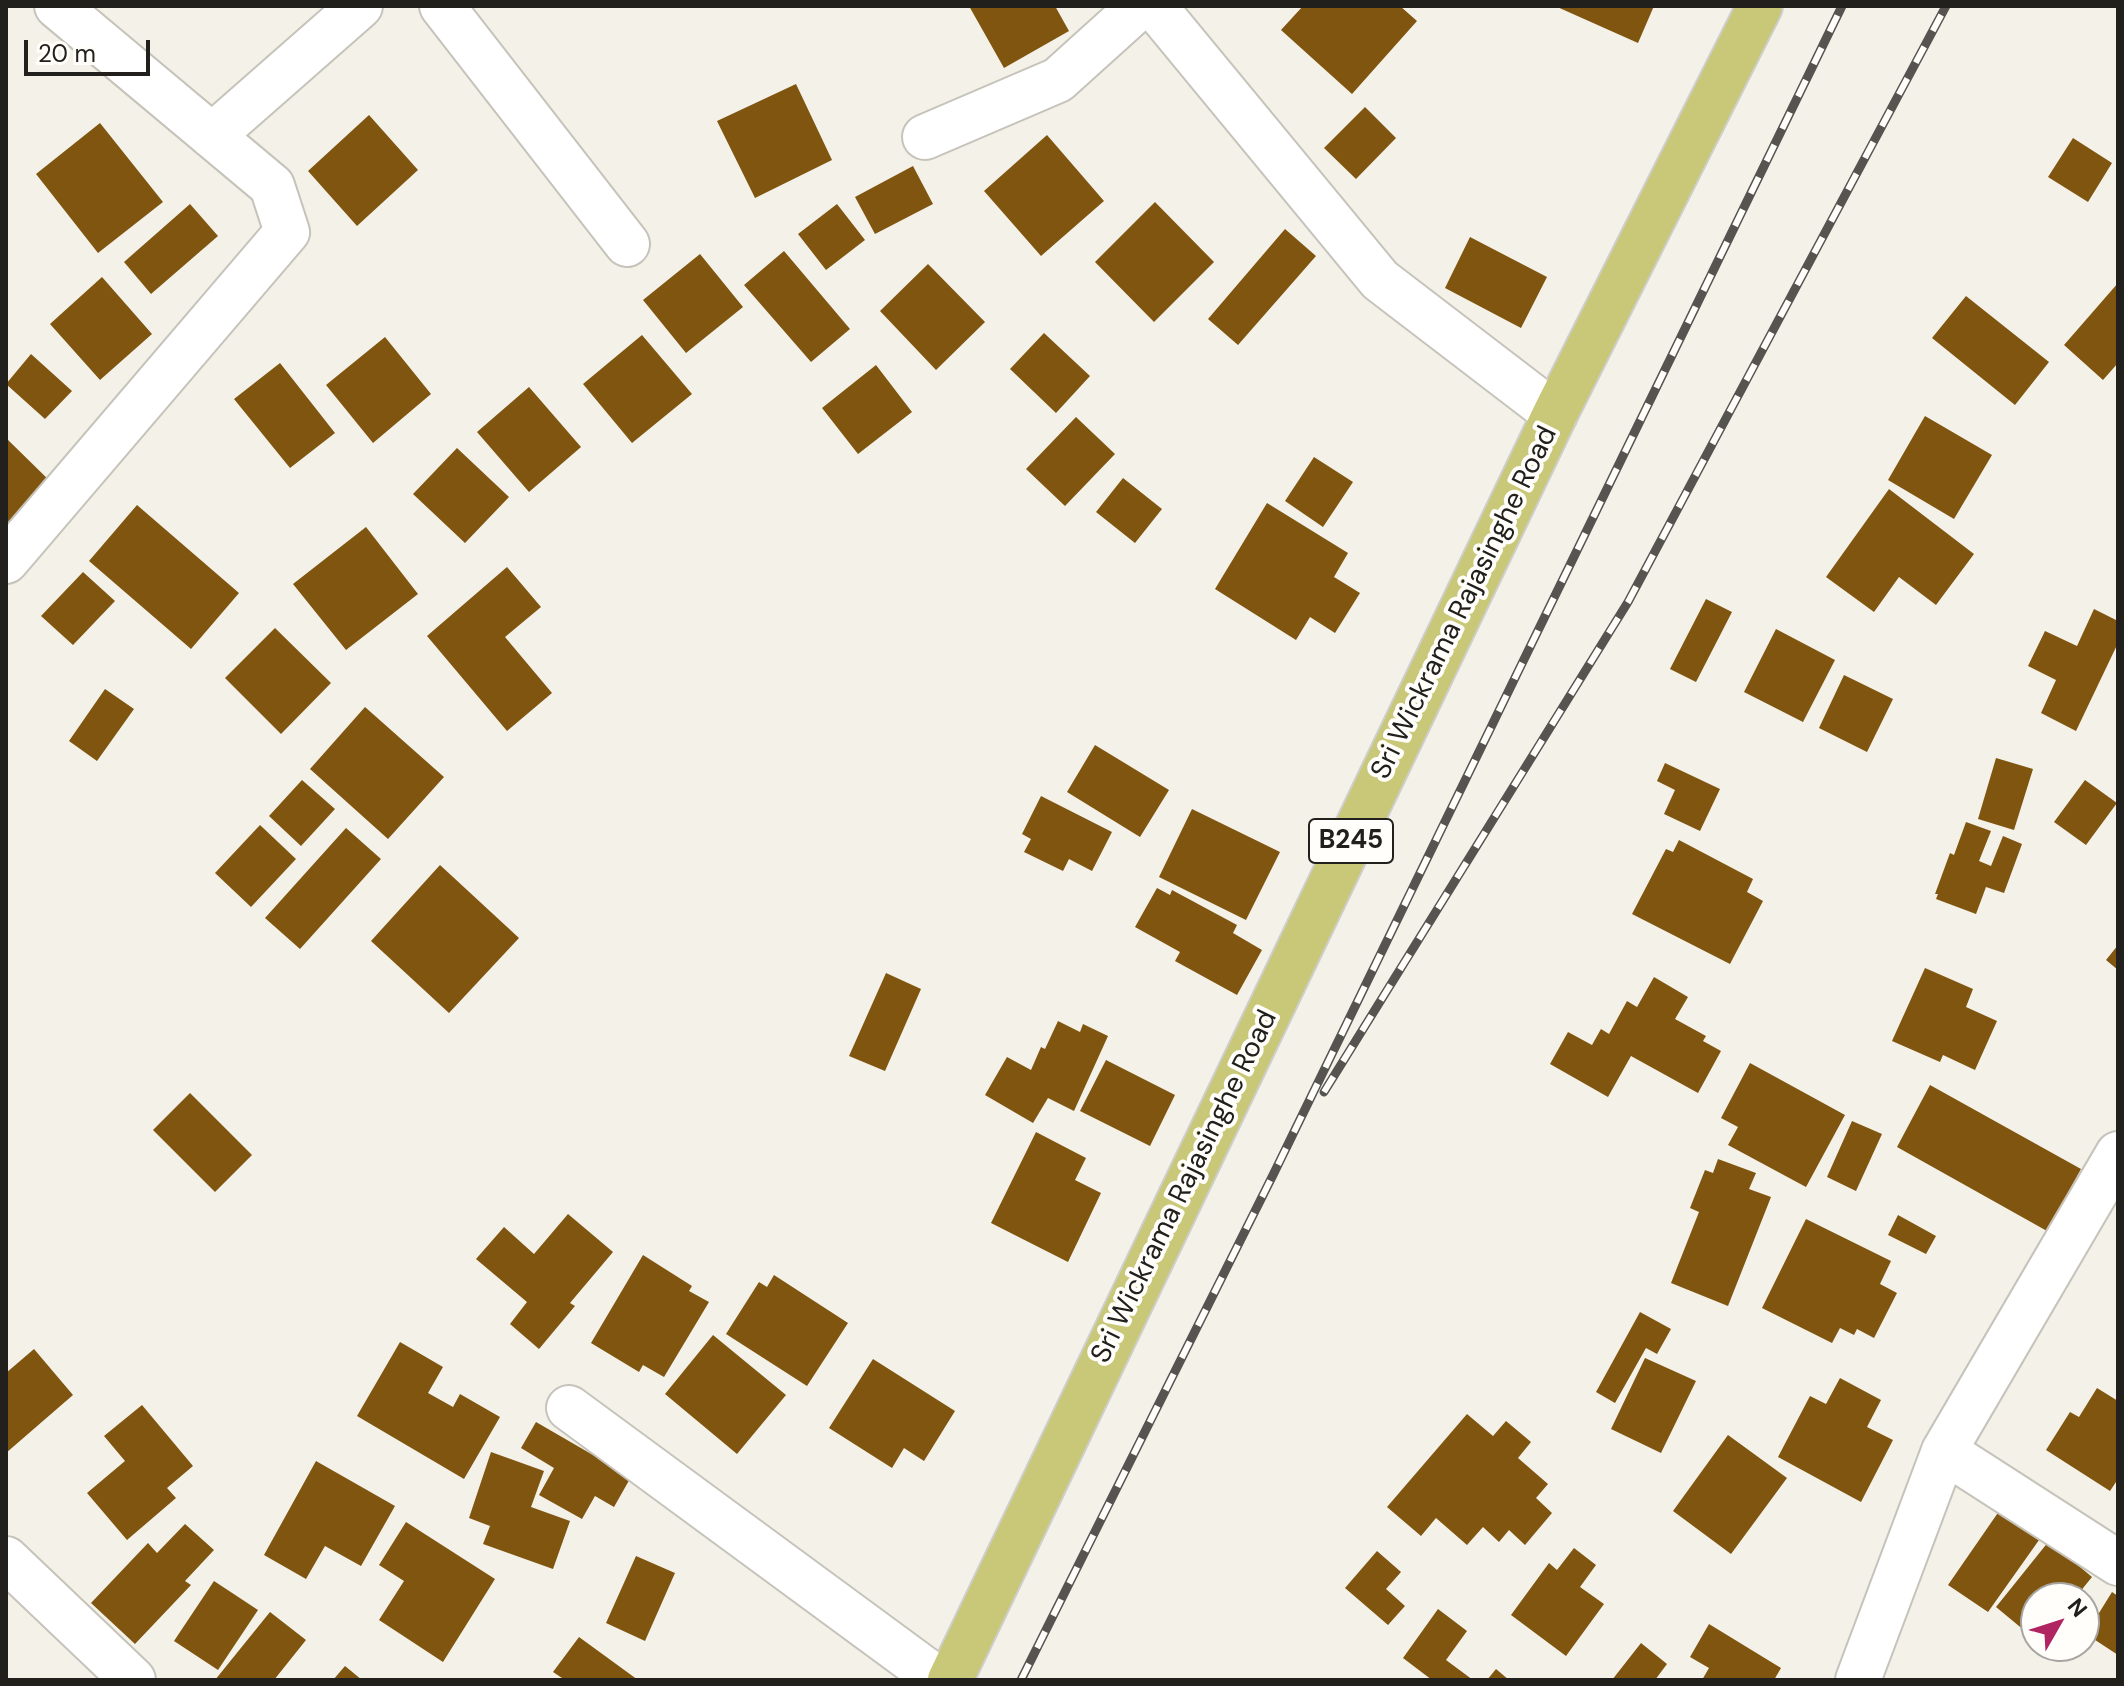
<!DOCTYPE html>
<style>
body{margin:0}
#map{position:relative;width:2124px;height:1686px;overflow:hidden;background:#f3f1e8;font-family:"DM Sans",sans-serif}
canvas{display:block}
.frame{position:absolute;inset:0;border:8px solid #21201d;pointer-events:none}
.north{position:absolute;left:2020px;top:1582px;width:80px;height:80px;box-sizing:border-box;background:#fffefb;border:2px solid #a6a5a2;border-radius:50%;rotate:51deg;font-size:22px;font-weight:700;line-height:32px;text-align:center;color:#21201d}
.north::after{content:'';display:block;margin:auto;width:28px;height:36px;background:#b02461;clip-path:polygon(50% 0,100% 100%,50% 72%,0 100%)}
.scale{position:absolute;left:24px;top:40px;width:126px;height:36px;box-sizing:border-box;border:4px solid #21201d;border-top:0;padding-left:10px;font-size:24px;line-height:28px;white-space:nowrap;color:#21201d;-webkit-text-stroke:6px #fffefb;paint-order:stroke}
</style>
<div id="map">
<canvas width="2124" height="1686"></canvas>
<div class="frame"></div>
<div class="north">N</div>
<div class="scale">20 m</div>
</div>
<script>
const ctx = document.querySelector('canvas').getContext('2d');
ctx.lineJoin = 'round';
function paint(path, color) { ctx.fillStyle = color; ctx.fill(path, 'evenodd'); }
function trace(path, color, width, dash) { ctx.strokeStyle = color; ctx.lineWidth = width; ctx.lineCap = dash ? 'butt' : 'round'; ctx.setLineDash(dash || []); ctx.stroke(path); }
function drawText(font, color, halo, rows, align = 'center') {
  ctx.font = font + ' "DM Sans",sans-serif'; ctx.lineWidth = 8; ctx.setLineDash([]); ctx.textBaseline = 'middle'; ctx.strokeStyle = halo; ctx.fillStyle = color; for (const [text, x, y, turn = 0] of rows) {
    ctx.save(); ctx.translate(x, y); ctx.rotate((+turn || 0) * Math.PI / 180); ctx.textAlign = isNaN(turn) ? turn : align; if (halo) ctx.strokeText(text, 0, 0); ctx.fillText(text, 0, 0); ctx.restore();
  }
}
paint(new Path2D(`
 M 969,6 L 1055,6 L 1069,31 L 1004,68 Z
 M 1303,6 L 1400,6 L 1417,21 L 1352,94 L 1281,30 Z
 M 1555,6 L 1654,6 L 1638,43 Z
 M 796,84 L 832,160 L 755,198 L 717,121 Z
 M 1365,107 L 1396,138 L 1356,179 L 1324,148 Z
 M 369,115 L 418,170 L 357,226 L 308,171 Z
 M 100,123 L 163,202 L 98,253 L 36,174 Z
 M 1047,135 L 1104,201 L 1041,256 L 984,191 Z
 M 2073,138 L 2112,163 L 2088,202 L 2048,177 Z
 M 913,166 L 933,204 L 875,234 L 855,197 Z
 M 1155,202 L 1214,262 L 1154,322 L 1095,262 Z
 M 190,204 L 218,236 L 151,294 L 124,262 Z
 M 837,204 L 865,240 L 826,270 L 798,234 Z
 M 1285,229 L 1316,256 L 1238,345 L 1208,319 Z
 M 1470,237 L 1547,277 L 1521,328 L 1445,288 Z
 M 784,251 L 850,329 L 811,362 L 744,285 Z
 M 700,254 L 743,307 L 686,353 L 643,300 Z
 M 928,264 L 985,322 L 936,370 L 880,311 Z
 M 102,277 L 152,334 L 100,380 L 50,324 Z
 M 2118,283 L 2118,363 L 2103,380 L 2064,345 Z
 M 1966,296 L 2049,362 L 2015,405 L 1932,338 Z
 M 1044,333 L 1090,376 L 1056,413 L 1010,369 Z
 M 642,335 L 692,394 L 632,443 L 583,384 Z
 M 385,337 L 431,394 L 373,443 L 326,385 Z
 M 31,354 L 72,391 L 45,419 L 6,384 Z
 M 280,363 L 335,433 L 290,468 L 234,399 Z
 M 876,365 L 912,412 L 858,454 L 822,408 Z
 M 529,387 L 581,447 L 529,492 L 477,432 Z
 M 1925,416 L 1992,455 L 1954,519 L 1888,480 Z
 M 1076,417 L 1115,454 L 1065,506 L 1026,469 Z
 M 6,438 L 55,486 L 6,535 Z
 M 457,448 L 509,497 L 465,543 L 413,494 Z
 M 1314,457 L 1353,482 L 1323,527 L 1285,501 Z
 M 1123,478 L 1162,509 L 1135,543 L 1096,512 Z
 M 1889,489 L 1974,554 L 1936,605 L 1899,577 L 1874,612 L 1826,577 Z
 M 1267,503 L 1348,553 L 1334,577 L 1360,593 L 1335,633 L 1310,617 L 1296,640 L 1215,589 Z
 M 137,505 L 239,593 L 191,649 L 89,561 Z
 M 366,527 L 418,594 L 346,650 L 293,584 Z
 M 507,567 L 541,607 L 505,637 L 552,693 L 507,731 L 427,636 Z
 M 83,572 L 115,601 L 73,645 L 41,616 Z
 M 1706,599 L 1732,612 L 1696,682 L 1670,669 Z
 M 2094,609 L 2118,621 L 2118,643 L 2076,731 L 2041,713 L 2056,680 L 2028,666 L 2045,631 L 2077,646 Z
 M 275,628 L 331,683 L 281,734 L 225,678 Z
 M 1776,629 L 1835,660 L 1803,722 L 1744,692 Z
 M 1844,675 L 1893,699 L 1867,752 L 1819,728 Z
 M 105,689 L 134,709 L 97,761 L 69,741 Z
 M 365,707 L 444,777 L 388,839 L 310,769 Z
 M 1095,745 L 1169,790 L 1140,837 L 1067,792 Z
 M 1996,758 L 2033,769 L 2014,830 L 1978,819 Z
 M 1665,763 L 1720,789 L 1700,831 L 1664,814 L 1675,790 L 1657,781 Z
 M 302,780 L 335,809 L 301,846 L 269,816 Z
 M 2085,780 L 2117,803 L 2086,845 L 2054,822 Z
 M 1041,796 L 1112,832 L 1092,871 L 1069,859 L 1063,871 L 1024,852 L 1031,839 L 1022,834 Z
 M 1192,809 L 1280,852 L 1246,920 L 1159,877 Z
 M 1966,822 L 1991,831 L 1979,861 L 1991,866 L 2003,836 L 2022,844 L 2004,893 L 1986,887 L 1976,914 L 1936,899 L 1938,894 L 1935,894 L 1950,853 L 1954,855 Z
 M 260,825 L 296,859 L 251,907 L 215,873 Z
 M 346,828 L 381,859 L 300,949 L 265,918 Z
 M 1679,840 L 1753,879 L 1747,892 L 1763,901 L 1730,964 L 1632,914 L 1666,849 L 1673,852 Z
 M 440,865 L 519,938 L 449,1013 L 371,941 Z
 M 1157,888 L 1170,895 L 1172,890 L 1237,925 L 1233,933 L 1262,950 L 1237,995 L 1175,961 L 1180,952 L 1135,927 Z
 M 2118,945 L 2118,970 L 2106,960 Z
 M 1925,968 L 1973,989 L 1966,1007 L 1997,1021 L 1975,1070 L 1943,1055 L 1940,1062 L 1892,1041 Z
 M 886,973 L 921,989 L 885,1071 L 849,1056 Z
 M 1654,977 L 1688,997 L 1675,1019 L 1706,1036 L 1703,1041 L 1721,1051 L 1698,1093 L 1631,1056 L 1608,1097 L 1550,1064 L 1568,1032 L 1592,1045 L 1601,1029 L 1609,1034 L 1627,1001 L 1637,1007 Z
 M 1058,1021 L 1080,1032 L 1083,1024 L 1108,1036 L 1074,1111 L 1048,1098 L 1033,1123 L 985,1095 L 1007,1057 L 1031,1070 L 1041,1047 L 1045,1049 Z
 M 1106,1060 L 1175,1095 L 1150,1146 L 1080,1111 Z
 M 1750,1063 L 1845,1115 L 1806,1187 L 1728,1145 L 1738,1127 L 1721,1118 Z
 M 1930,1085 L 2081,1169 L 2047,1231 L 1897,1147 Z
 M 190,1093 L 252,1155 L 215,1192 L 153,1130 Z
 M 1852,1121 L 1882,1134 L 1856,1191 L 1827,1177 Z
 M 1036,1132 L 1086,1158 L 1075,1180 L 1101,1193 L 1068,1262 L 991,1223 Z
 M 1718,1159 L 1756,1173 L 1749,1189 L 1771,1197 L 1728,1306 L 1671,1283 L 1699,1212 L 1690,1208 L 1705,1170 L 1713,1173 Z
 M 568,1214 L 613,1252 L 570,1303 L 575,1306 L 539,1349 L 510,1324 L 527,1302 L 476,1259 L 504,1227 L 534,1254 Z
 M 1898,1215 L 1936,1236 L 1926,1254 L 1888,1235 Z
 M 1806,1219 L 1891,1261 L 1880,1284 L 1897,1293 L 1874,1338 L 1857,1329 L 1854,1335 L 1840,1328 L 1832,1343 L 1762,1308 Z
 M 643,1255 L 692,1286 L 689,1291 L 709,1302 L 664,1377 L 643,1365 L 639,1372 L 591,1343 Z
 M 774,1275 L 848,1323 L 807,1386 L 726,1334 L 759,1282 L 767,1287 Z
 M 1640,1312 L 1671,1329 L 1657,1354 L 1646,1348 L 1615,1403 L 1596,1392 Z
 M 713,1335 L 786,1395 L 737,1454 L 665,1394 Z
 M 400,1342 L 443,1367 L 428,1393 L 453,1407 L 460,1394 L 500,1417 L 464,1479 L 357,1416 Z
 M 34,1349 L 73,1395 L 6,1453 L 6,1373 Z
 M 1645,1358 L 1696,1381 L 1661,1453 L 1611,1429 Z
 M 873,1359 L 955,1411 L 924,1461 L 904,1448 L 892,1468 L 829,1428 Z
 M 1840,1378 L 1881,1400 L 1867,1427 L 1893,1440 L 1861,1502 L 1778,1457 L 1810,1396 L 1826,1404 Z
 M 2097,1388 L 2118,1401 L 2118,1479 L 2110,1491 L 2046,1450 L 2070,1412 L 2079,1417 Z
 M 142,1405 L 193,1466 L 167,1488 L 176,1498 L 127,1540 L 87,1493 L 125,1461 L 104,1436 Z
 M 1467,1414 L 1493,1436 L 1506,1421 L 1531,1442 L 1518,1458 L 1548,1484 L 1536,1498 L 1552,1513 L 1525,1545 L 1509,1530 L 1499,1542 L 1483,1527 L 1467,1545 L 1436,1518 L 1421,1536 L 1387,1507 Z
 M 536,1422 L 631,1477 L 614,1507 L 595,1496 L 582,1519 L 539,1495 L 554,1468 L 521,1448 Z
 M 1728,1435 L 1787,1478 L 1731,1554 L 1673,1511 Z
 M 491,1452 L 544,1471 L 531,1507 L 570,1521 L 553,1569 L 483,1544 L 490,1526 L 469,1518 Z
 M 316,1461 L 395,1506 L 361,1566 L 325,1546 L 306,1579 L 264,1555 Z
 M 2004,1504 L 2044,1533 L 1988,1612 L 1948,1585 Z
 M 406,1522 L 495,1579 L 443,1662 L 379,1620 L 404,1581 L 379,1565 Z
 M 185,1524 L 214,1550 L 185,1581 L 191,1585 L 135,1644 L 91,1603 L 148,1543 L 157,1553 Z
 M 2049,1541 L 2092,1577 L 2075,1598 L 2036,1598 L 2036,1618 L 2025,1631 L 1996,1607 Z
 M 1574,1548 L 1596,1565 L 1580,1587 L 1604,1604 L 1566,1656 L 1511,1615 L 1549,1563 L 1557,1570 Z
 M 1377,1551 L 1401,1572 L 1386,1589 L 1405,1606 L 1388,1625 L 1345,1588 Z
 M 636,1556 L 675,1573 L 645,1641 L 606,1623 Z
 M 214,1581 L 258,1610 L 218,1670 L 174,1641 Z
 M 2112,1592 L 2118,1596 L 2118,1655 L 2086,1634 Z
 M 1438,1609 L 1467,1631 L 1446,1660 L 1473,1680 L 1432,1680 L 1403,1658 Z
 M 270,1612 L 306,1640 L 274,1680 L 215,1680 Z
 M 1709,1624 L 1781,1668 L 1774,1680 L 1702,1680 L 1709,1668 L 1690,1657 Z
 M 579,1637 L 638,1680 L 565,1680 L 553,1672 Z
 M 1641,1643 L 1667,1664 L 1655,1680 L 1612,1680 Z
 M 345,1666 L 362,1680 L 333,1680 Z
 M 1496,1669 L 1509,1680 L 1487,1680 Z`), '#80550f');
const minor = new Path2D(`
 M 442,6 L 627,244
 M 1154,6 L 1380,280 L 1555,414
 M 212,136 L 360,6
 M 925,137 L 1058,80 L 1140,6
 M 6,561 L 287,232 L 272,186 L 57,6
 M 569,1408 L 939,1680
 M 1944,1451 L 2118,1563
 M 6,1559 L 133,1680
 M 1858,1680 L 1944,1451 L 2118,1154`);
const major = new Path2D(`
 M 950,1680 L 1555,414 L 1760,6`);
trace(minor, '#c6c3bb', 48);
trace(major, '#cececd', 48);
trace(minor, '#fff', 44);
trace(major, '#c8c878', 44);
const rail = new Path2D(`
 M 1324,1092 L 1628,602 L 1946,6
 M 1021,1680 L 1274,1173 L 1842,6`);
trace(rail, '#565450', 9);
trace(rail, '#fffefb', 6, [18]);
for (const [x, y, w] of [
 [1351,841,84]
]) { const box = new Path2D(); box.roundRect(x - w / 2, y - 22, w, 44, 6); ctx.fillStyle = '#fffefb'; ctx.fill(box); trace(box, '#21201d', 2); }
drawText('bold 26px', '#21201d', null, [
 ["B245",1351,841]
]);
drawText('28px', '#21201d', '#fffefb', [
 ["Sri Wickrama Rajasinghe Road",1465,603,-64],
 ["Sri Wickrama Rajasinghe Road",1185,1187,-64]
]);
</script>
